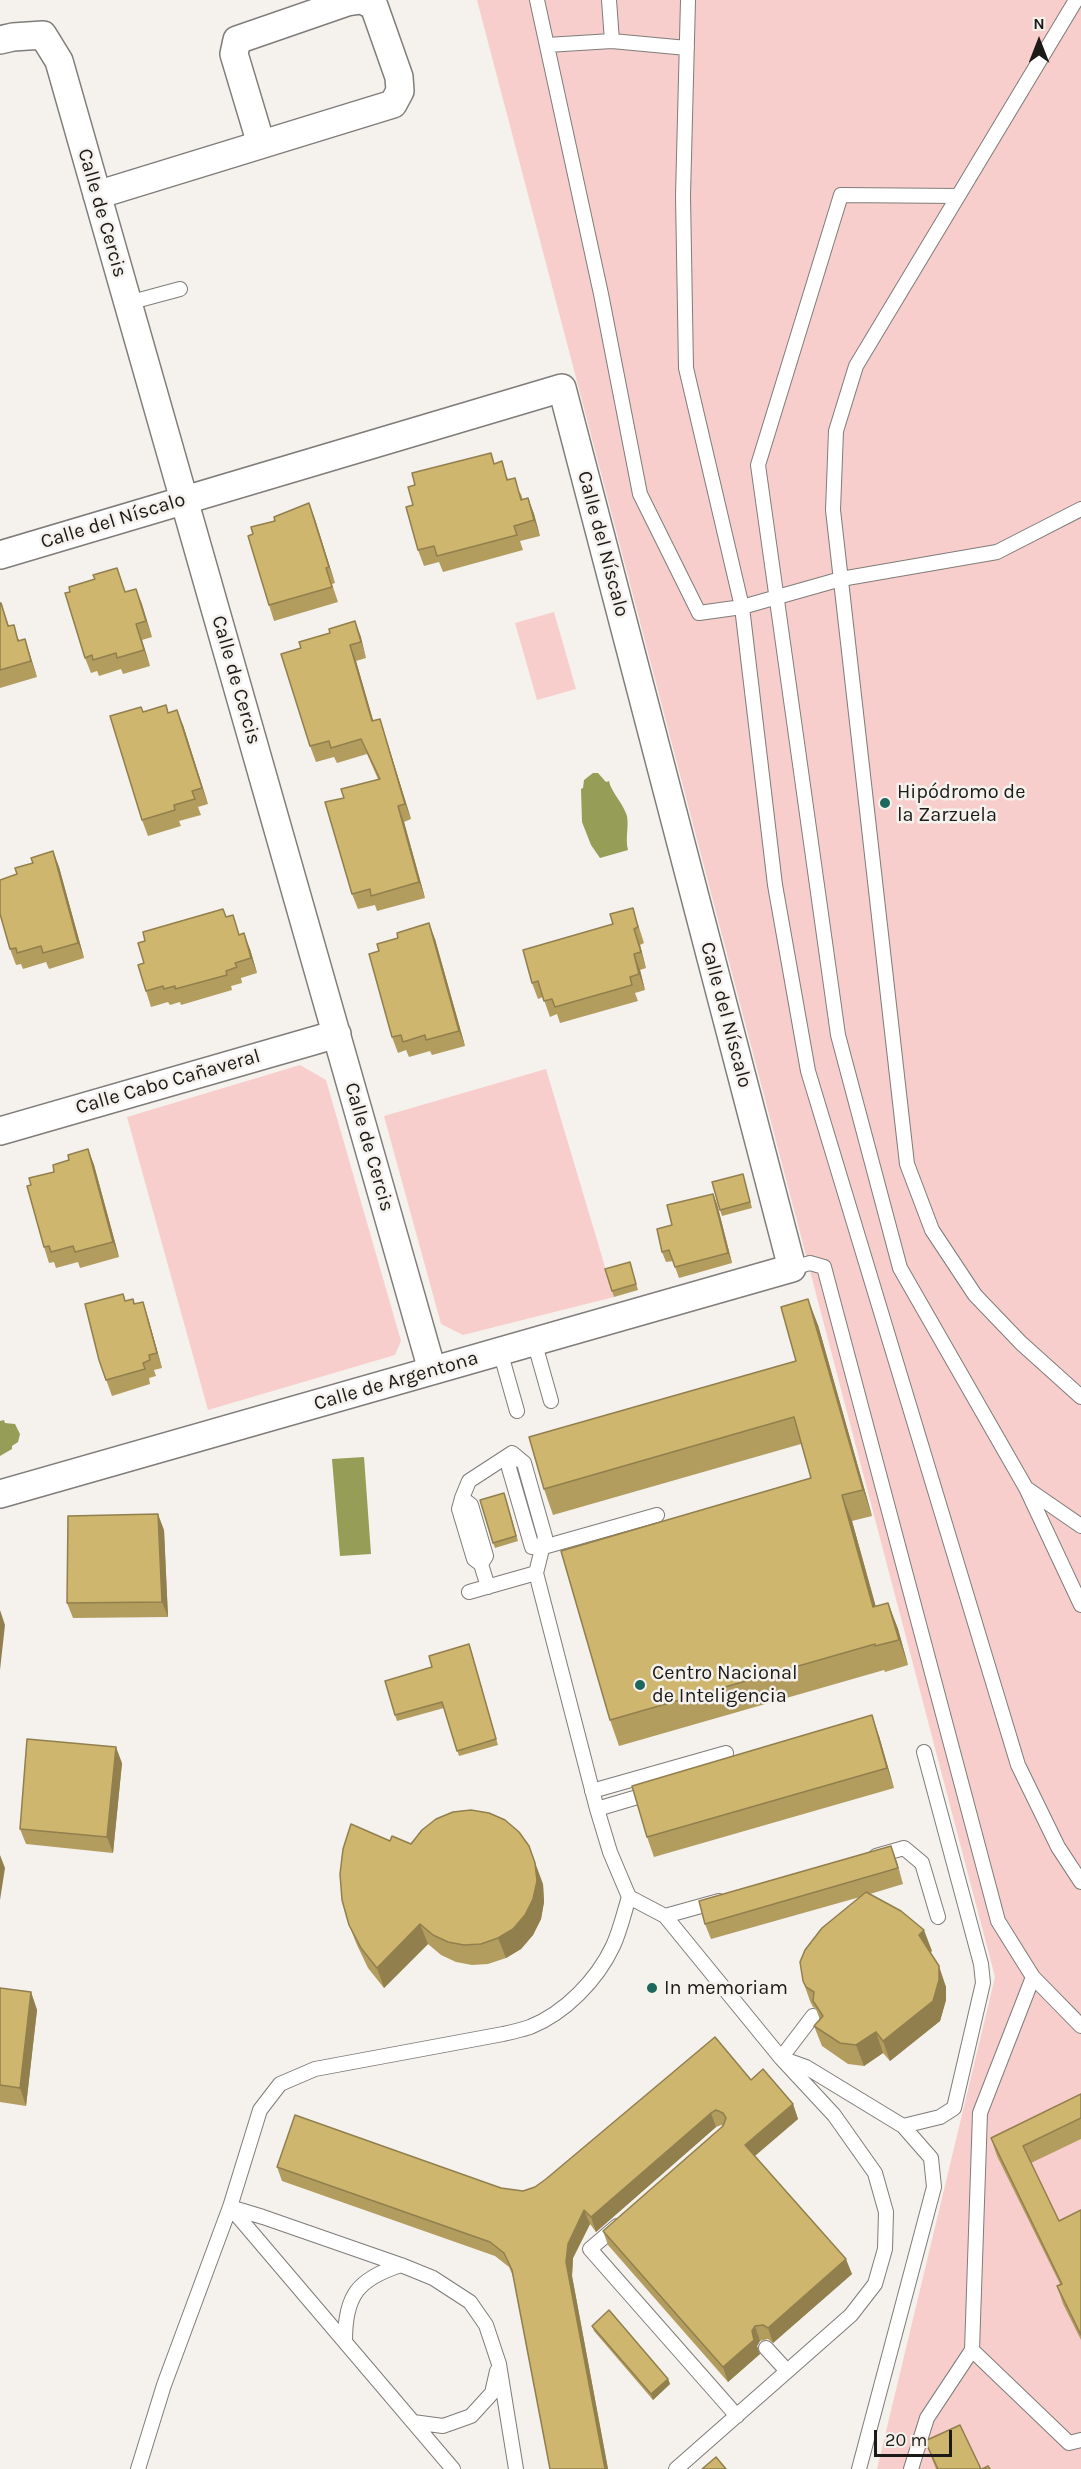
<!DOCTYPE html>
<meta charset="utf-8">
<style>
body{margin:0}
#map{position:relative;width:1081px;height:2469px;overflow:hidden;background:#f5f1ed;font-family:Karla,sans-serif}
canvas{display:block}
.north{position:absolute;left:1009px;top:12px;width:60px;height:60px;-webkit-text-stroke:4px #f5f1ed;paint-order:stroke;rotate:0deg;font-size:16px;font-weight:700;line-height:24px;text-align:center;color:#1b1a18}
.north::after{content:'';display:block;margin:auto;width:21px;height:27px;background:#1b1a18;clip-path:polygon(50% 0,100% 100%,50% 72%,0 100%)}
.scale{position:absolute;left:874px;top:2430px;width:78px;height:27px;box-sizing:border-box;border:3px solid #1b1a18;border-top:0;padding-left:8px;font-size:18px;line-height:21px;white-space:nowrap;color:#1b1a18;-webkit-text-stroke:4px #f5f1ed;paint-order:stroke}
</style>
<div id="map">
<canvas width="1081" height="2469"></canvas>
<div class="north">N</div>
<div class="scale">20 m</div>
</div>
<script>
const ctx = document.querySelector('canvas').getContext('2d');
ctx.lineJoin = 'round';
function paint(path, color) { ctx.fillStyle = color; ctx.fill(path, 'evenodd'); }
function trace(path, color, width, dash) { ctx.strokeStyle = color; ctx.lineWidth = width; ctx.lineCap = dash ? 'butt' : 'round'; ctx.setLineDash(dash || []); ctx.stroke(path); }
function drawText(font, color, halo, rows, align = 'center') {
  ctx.font = font + ' Karla,sans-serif'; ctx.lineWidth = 5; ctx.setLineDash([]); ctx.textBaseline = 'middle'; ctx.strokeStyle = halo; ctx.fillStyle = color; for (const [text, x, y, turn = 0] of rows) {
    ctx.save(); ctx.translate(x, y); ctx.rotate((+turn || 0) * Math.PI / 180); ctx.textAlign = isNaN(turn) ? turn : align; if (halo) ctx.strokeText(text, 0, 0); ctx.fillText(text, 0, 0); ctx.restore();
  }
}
paint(new Path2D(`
 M 477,0 L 1081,0 L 1081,2469 L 877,2469 L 995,1977 Z
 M 554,612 L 576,689 L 537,700 L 515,623 Z
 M 300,1065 L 326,1080 L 401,1341 L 395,1355 L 208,1410 L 127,1117 Z
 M 546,1069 L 614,1297 L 463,1335 L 441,1324 L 384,1116 Z`), '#f8cecc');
paint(new Path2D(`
 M 593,773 L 598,773 L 606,782 L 609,781 C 611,792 623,803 627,816 C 629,827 625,839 628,850 L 600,858 L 591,845 L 582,822 L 581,789 L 583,788 L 584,780 Z
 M 4,1420 L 5,1423 L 15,1424 L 20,1434 L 18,1442 L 12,1446 L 12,1449 L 0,1456 L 0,1421 Z
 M 364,1457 L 371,1554 L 340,1556 L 332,1459 Z`), '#959d56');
const lane = new Path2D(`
 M 537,0 L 601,294 L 640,494 L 699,613 L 742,607 L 841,579 L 997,552 L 1081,509
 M 609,0 L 612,41 L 687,48
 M 688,0 L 683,196 L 686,368 L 742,607 L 775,885 L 808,1071 L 1018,1765 L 1058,1847 L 1081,1882
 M 1076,0 L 856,366 L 836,431 L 833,510 L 907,1164 L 932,1230 L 975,1295 L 1021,1343 L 1081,1397
 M 547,45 L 612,41
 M 958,196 L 841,195 L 758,465 L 838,1035 L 900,1268 L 1026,1488 L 1081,1526
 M 128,303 L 180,289
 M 792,1268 L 810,1263 L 824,1267 L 998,1921 L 1033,1977 L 1081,2026
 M 534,1341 L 551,1401
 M 500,1351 L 517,1411
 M 512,1453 L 524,1463 L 545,1537 L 536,1573 L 597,1809 L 610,1852 L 629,1897 L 665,1916 L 781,2058 L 834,2115 L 875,2173 L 886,2212 L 885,2249 L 875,2284 L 851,2315 L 676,2469
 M 512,1453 L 509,1468 L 532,1547 L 540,1548 L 657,1515
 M 1027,1490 L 1081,1605
 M 462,1498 L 471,1505 L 486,1556 L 481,1564
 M 488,1587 L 481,1564 L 474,1559 L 459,1509 L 462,1498 L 469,1481 L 512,1453
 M 469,1592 L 536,1573
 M 592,1791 L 726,1753
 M 597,1809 L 651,1793
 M 876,1856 L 904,1848 L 922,1863 L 938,1917
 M 665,1916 L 719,1901
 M 813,2016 L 781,2058 L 806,2067 L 903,2126 L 931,2158 L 934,2187 L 859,2469
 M 903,2126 L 940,2117 L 954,2108 L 983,1983 L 981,1964 L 924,1752
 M 230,2207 L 263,2217 L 401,2265 L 433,2278 L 470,2302 L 486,2325 L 499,2364 L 516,2469
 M 230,2207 L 453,2469
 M 617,2226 L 590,2249 L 737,2416
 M 345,2341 C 345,2295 358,2279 401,2265
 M 766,2348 L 787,2371
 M 972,2350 L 1069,2443 L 1081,2440
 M 413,2422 L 443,2426 L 471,2416 L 492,2393 L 497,2371
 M 138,2469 L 164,2385 L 230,2207 L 260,2110 L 280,2084 L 315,2069 L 503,2034 C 512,2032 521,2030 530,2027 C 565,2013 597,1980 613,1946 C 620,1931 624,1913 629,1897
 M 911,2469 L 927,2418 L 972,2350 L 980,2113 L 1033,1977`);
const street = new Path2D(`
 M 0,40 L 13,37 L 43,35 L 59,61 L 432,1370
 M 261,144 L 234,54 L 237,40 L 347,2 L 361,0
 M 97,195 L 393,104 L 400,91 L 399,77 L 374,6 L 362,0
 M 0,555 L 562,388 L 792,1268 L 0,1494
 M 0,1131 L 337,1034`);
trace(lane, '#7f7c79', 16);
trace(street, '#7f7c79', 30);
trace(lane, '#fff', 14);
trace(street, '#fff', 27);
paint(new Path2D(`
 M 495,463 L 521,494 L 523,500 L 528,498 L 534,514 L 540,536 L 520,541 L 523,550 L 443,572 L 439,562 L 424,566 L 418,550 L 413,505 Z
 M 309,503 L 335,583 L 332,584 L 338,602 L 274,621 L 269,605 L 253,534 L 275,521 Z
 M 136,589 L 152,637 L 142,640 L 150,666 L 123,674 L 121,669 L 99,676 L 97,671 L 91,673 L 85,658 L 126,592 Z
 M 0,603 L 1,603 L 9,626 L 20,641 L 25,639 L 37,677 L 0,688 Z
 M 355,621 L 366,658 L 356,661 L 373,721 L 385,735 L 411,819 L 404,822 L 425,898 L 377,911 L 375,905 L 358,909 L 352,894 L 344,798 L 378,779 L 367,754 L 337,763 L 334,757 L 316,762 L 310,746 L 301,648 L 330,633 Z
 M 143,712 L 169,712 L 183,725 L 208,804 L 198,807 L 201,815 L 179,821 L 181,826 L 148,836 L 142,820 Z
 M 53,851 L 59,867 L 84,958 L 49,969 L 46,962 L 23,969 L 21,964 L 16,965 L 10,949 L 17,874 L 33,863 Z
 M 226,917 L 250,949 L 257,973 L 241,978 L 242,983 L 231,986 L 232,990 L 181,1005 L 180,1002 L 170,1005 L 168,1002 L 151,1007 L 146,991 L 144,963 Z
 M 638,924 L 644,943 L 640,945 L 646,968 L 640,970 L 645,990 L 635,993 L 638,1001 L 560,1023 L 557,1014 L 550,1017 L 543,997 L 538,999 L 532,983 Z
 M 435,939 L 465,1046 L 432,1055 L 430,1051 L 409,1057 L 406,1050 L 398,1053 L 392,1037 Z
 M 88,1149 L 94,1165 L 119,1257 L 80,1268 L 78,1262 L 56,1268 L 54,1262 L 49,1263 L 44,1247 L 31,1185 L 54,1172 L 69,1160 Z
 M 743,1174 L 752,1208 L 722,1216 L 720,1210 Z
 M 713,1194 L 717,1204 L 732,1263 L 679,1278 L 673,1261 L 666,1262 L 662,1252 Z
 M 630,1262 L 638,1290 L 614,1297 L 612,1291 Z
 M 123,1294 L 125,1301 L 133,1299 L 135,1304 L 143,1302 L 148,1318 L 162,1368 L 154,1370 L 156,1376 L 149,1378 L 150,1384 L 112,1396 L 99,1360 Z
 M 818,1325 L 872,1516 L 852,1521 L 876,1607 L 888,1603 L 898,1629 L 908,1665 L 885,1672 L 884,1670 L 619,1746 L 610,1720 L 811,1478 L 801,1444 L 553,1515 L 544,1489 L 796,1361 Z
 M 506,1498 L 518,1541 L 495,1548 L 493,1543 Z
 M 164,1530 L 168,1617 L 73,1618 L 67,1603 Z
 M 471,1650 L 498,1745 L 459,1756 L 444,1708 L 397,1721 L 395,1715 L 432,1667 Z
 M 879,1736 L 894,1788 L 654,1857 L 647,1837 Z
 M 122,1763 L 113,1853 L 26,1844 L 20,1829 Z
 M 390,1841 L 411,1844 L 543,1884 L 544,1902 L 541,1919 L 533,1935 L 521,1949 L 506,1958 L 488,1964 L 472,1965 L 456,1962 L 441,1955 L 428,1944 L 384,1988 L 368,1968 L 357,1945 L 349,1925 Z
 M 891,1846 L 903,1884 L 870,1894 L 932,1951 L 930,1952 L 946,1987 L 946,2000 L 940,2021 L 890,2061 L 883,2053 L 864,2066 L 848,2064 L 822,2046 L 814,2026 L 820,2020 L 816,2009 L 813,2007 L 810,2001 L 803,1981 L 860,1897 L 711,1939 L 705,1924 Z
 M 0,1988 L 31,1992 L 37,2010 L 26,2106 L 0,2102 Z
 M 751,2080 L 793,2104 L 798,2119 L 755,2156 L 852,2274 L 773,2343 L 768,2339 L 760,2341 L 757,2346 L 760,2354 L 728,2382 L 608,2245 L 603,2231 L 723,2126 L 721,2125 L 716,2127 L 596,2232 L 590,2224 L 573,2258 L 572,2276 L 608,2469 L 550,2469 L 513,2276 L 509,2267 L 495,2256 L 282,2181 L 277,2167 L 501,2188 L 523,2191 L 535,2187 Z
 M 1081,2094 L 1081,2139 L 1031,2163 L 1059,2221 L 1081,2210 L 1081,2340 L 1063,2304 L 1057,2286 L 1060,2284 L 997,2156 L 991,2138 Z
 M 592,2326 L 668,2379 L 670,2384 L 653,2400 L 594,2331 Z
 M 925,2441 L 981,2469 L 936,2469 Z`), '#b29d5f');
paint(new Path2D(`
 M 528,498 L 534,514 L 540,536 L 534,520 Z
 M 309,503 L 315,519 L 335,583 L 329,567 Z
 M 136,589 L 142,604 L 152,637 L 146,621 Z
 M 355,621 L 361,637 L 366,658 L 361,642 Z
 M 136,624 L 142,640 L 150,666 L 144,650 Z
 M 25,639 L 30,655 L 37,677 L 31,661 Z
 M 350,645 L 356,661 L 378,737 L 372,721 Z
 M 177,710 L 183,725 L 208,804 L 202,788 Z
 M 380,719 L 385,735 L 411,819 L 405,804 Z
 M 398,806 L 404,822 L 425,898 L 419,882 Z
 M 53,851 L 59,867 L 84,958 L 78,943 Z
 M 429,923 L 435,939 L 465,1046 L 459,1031 Z
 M 634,929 L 640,945 L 646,968 L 641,952 Z
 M 244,933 L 250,949 L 257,973 L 251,958 Z
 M 634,954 L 640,970 L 645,990 L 639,974 Z
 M 88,1149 L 94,1165 L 119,1257 L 113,1242 Z
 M 713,1194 L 717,1204 L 732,1263 L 728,1253 Z
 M 808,1299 L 818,1325 L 872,1516 L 863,1490 Z
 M 143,1302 L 148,1318 L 162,1368 L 157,1353 Z
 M 842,1495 L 852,1521 L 883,1633 L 873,1607 Z
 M 158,1514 L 164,1530 L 168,1617 L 162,1602 Z
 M 888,1603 L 898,1629 L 908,1665 L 899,1640 Z
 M 0,1610 L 5,1625 L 0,1670 Z
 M 872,1715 L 879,1736 L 894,1788 L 887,1768 Z
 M 116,1747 L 122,1763 L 113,1853 L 107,1837 Z
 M 529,1846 L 543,1884 L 544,1902 L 541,1919 L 533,1935 L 521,1949 L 506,1958 L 498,1938 Z
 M 891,1846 L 897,1862 L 903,1884 L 898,1868 Z
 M 0,1855 L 5,1868 L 0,1900 Z
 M 420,1924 L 428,1944 L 384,1988 L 377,1968 Z
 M 924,1930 L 932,1951 L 927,1955 L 919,1935 Z
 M 939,1966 L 946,1987 L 946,2000 L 940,2021 L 890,2061 L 883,2041 Z
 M 31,1992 L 37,2010 L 26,2106 L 20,2088 Z
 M 876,2032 L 883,2053 L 864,2066 L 856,2045 Z
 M 793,2104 L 798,2119 L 751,2159 L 745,2145 Z
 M 711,2113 L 716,2127 L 596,2232 L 591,2217 Z
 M 584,2210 L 590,2224 L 573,2258 L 572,2276 L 608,2469 L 605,2469 L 566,2262 L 568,2244 Z
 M 846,2259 L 852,2274 L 773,2343 L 768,2328 Z
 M 755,2326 L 760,2341 L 757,2346 L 760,2354 L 728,2382 L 723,2367 Z
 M 668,2379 L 670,2384 L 653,2400 L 651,2394 Z`), '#917f4d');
const building = new Path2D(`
 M 491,453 L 494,464 L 502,461 L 507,480 L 515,478 L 521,500 L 528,498 L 534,520 L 514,526 L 517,535 L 437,556 L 434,546 L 418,550 L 406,507 L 413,505 L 408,487 L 415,485 L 412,473 Z
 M 309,503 L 329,567 L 326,568 L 332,587 L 269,605 L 248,536 L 253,534 L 251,527 L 275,521 L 274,517 Z
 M 117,568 L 125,592 L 136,589 L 146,621 L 136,624 L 144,650 L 117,658 L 116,653 L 93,660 L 92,655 L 85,658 L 65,593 L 70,592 L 69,587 L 95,579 L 93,575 Z
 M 0,603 L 1,603 L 8,626 L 14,625 L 18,641 L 25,639 L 31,661 L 0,670 Z
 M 355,621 L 361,642 L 350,645 L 372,721 L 380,719 L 405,804 L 398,806 L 419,882 L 371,896 L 370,889 L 352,894 L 325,802 L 344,798 L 341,789 L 380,779 L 361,739 L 331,748 L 329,741 L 310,746 L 281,654 L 301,648 L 299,642 L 330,633 L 329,629 Z
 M 166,705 L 168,713 L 177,710 L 202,788 L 192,791 L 195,799 L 174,805 L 175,810 L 142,820 L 110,716 L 141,707 L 143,712 Z
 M 53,851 L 78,943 L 43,953 L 41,946 L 17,953 L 16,948 L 10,949 L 0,914 L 0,880 L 17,874 L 15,868 L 33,863 L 31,858 Z
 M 633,908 L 638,927 L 634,929 L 641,952 L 634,954 L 639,974 L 630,977 L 632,985 L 555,1007 L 552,999 L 544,1001 L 538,981 L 532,983 L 523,950 L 613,924 L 610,914 Z
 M 223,909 L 226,917 L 233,915 L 239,935 L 244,933 L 251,958 L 235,963 L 237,967 L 226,971 L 227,975 L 175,989 L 175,986 L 164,989 L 163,986 L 146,991 L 138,965 L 144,963 L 138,943 L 145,941 L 143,932 Z
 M 429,923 L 459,1031 L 426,1040 L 425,1035 L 403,1042 L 401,1035 L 392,1037 L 369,954 L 379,951 L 377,944 L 398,938 L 397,933 Z
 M 88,1149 L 113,1242 L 75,1252 L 73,1246 L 51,1252 L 49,1246 L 44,1247 L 27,1186 L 31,1185 L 29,1178 L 54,1172 L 53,1165 L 69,1160 L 68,1155 Z
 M 743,1174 L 750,1202 L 720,1210 L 712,1182 Z
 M 713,1194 L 728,1253 L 675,1267 L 669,1250 L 662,1252 L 657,1229 L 672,1225 L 667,1205 Z
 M 630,1262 L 636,1284 L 612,1291 L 605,1269 Z
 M 123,1294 L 125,1301 L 133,1299 L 134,1304 L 143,1302 L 157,1353 L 149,1355 L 150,1360 L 143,1363 L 145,1369 L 106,1380 L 99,1360 L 85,1304 Z
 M 808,1299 L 863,1490 L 842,1495 L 873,1607 L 888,1603 L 899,1640 L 875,1646 L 875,1644 L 610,1720 L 561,1551 L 811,1478 L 794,1417 L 544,1489 L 529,1437 L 796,1361 L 781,1307 Z
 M 504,1493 L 516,1536 L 493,1543 L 480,1500 Z
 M 158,1514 L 162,1602 L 67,1603 L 68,1516 Z
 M 469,1644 L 496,1739 L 457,1751 L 442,1702 L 395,1715 L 385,1681 L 432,1667 L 429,1656 Z
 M 872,1715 L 887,1768 L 647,1837 L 632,1786 Z
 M 27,1739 L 116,1747 L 107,1837 L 20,1829 Z
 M 471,1810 L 489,1813 L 505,1820 L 519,1832 L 529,1846 L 535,1863 L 537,1881 L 533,1899 L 525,1915 L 513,1929 L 498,1938 L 481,1944 L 464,1945 L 448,1942 L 433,1935 L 420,1924 L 377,1968 L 361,1948 L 349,1925 L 342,1900 L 340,1874 L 343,1849 L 351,1824 L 390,1841 L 392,1836 L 411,1844 L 422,1830 L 436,1819 L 453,1812 Z
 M 891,1846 L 898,1868 L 705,1924 L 699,1901 Z
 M 866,1892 L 901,1911 L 924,1930 L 919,1935 L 939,1966 L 939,1980 L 933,2001 L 883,2041 L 876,2032 L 856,2045 L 840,2043 L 814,2026 L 823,2016 L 813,2001 L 814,1992 L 806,1987 L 803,1981 L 800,1962 L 805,1950 L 822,1928 Z
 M 0,1988 L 31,1992 L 20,2088 L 0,2085 Z
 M 715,2037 L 751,2080 L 763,2069 L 793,2104 L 745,2145 L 846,2259 L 768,2328 L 763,2325 L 755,2326 L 752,2331 L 754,2340 L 723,2367 L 603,2231 L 723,2126 L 726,2118 L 723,2113 L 716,2110 L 711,2113 L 591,2217 L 584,2210 L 568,2244 L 566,2262 L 605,2469 L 550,2469 L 512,2270 L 504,2253 L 490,2242 L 277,2167 L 295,2115 L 501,2188 L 523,2191 L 535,2187 L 546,2179 Z
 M 1081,2094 L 1081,2118 L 1023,2146 L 1059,2221 L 1081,2210 L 1081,2335 L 1057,2286 L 1062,2284 L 991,2138 Z
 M 609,2310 L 668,2379 L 651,2394 L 592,2326 Z
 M 960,2425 L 981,2469 L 938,2469 L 925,2441 Z
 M 716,2457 L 726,2469 L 702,2469 Z
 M 988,2466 L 990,2469 L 982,2469 Z`);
paint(building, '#cfb66e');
trace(building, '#917f4d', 1.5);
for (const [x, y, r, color] of [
 [885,803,6,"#1d675e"],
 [640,1685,6,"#1d675e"],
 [652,1988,6,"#1d675e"]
]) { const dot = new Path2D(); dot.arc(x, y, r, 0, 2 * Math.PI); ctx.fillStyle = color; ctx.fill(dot); trace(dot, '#f5f1ed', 2); }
drawText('20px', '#1b1a18', '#f5f1ed', [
 ["Calle de Cercis",102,213,74],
 ["Calle del Níscalo",113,521,-17],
 ["Calle del Níscalo",603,544,75],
 ["Calle de Cercis",236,680,74],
 ["Calle del Níscalo",726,1015,75],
 ["Calle Cabo Cañaveral",168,1082,-16],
 ["Calle de Cercis",369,1147,74],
 ["Calle de Argentona",396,1381,-16]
]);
drawText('20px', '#1b1a18', '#f5f1ed', [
 ["Hipódromo de",897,792],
 ["la Zarzuela",897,815],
 ["Centro Nacional",652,1673],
 ["de Inteligencia",652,1696],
 ["In memoriam",664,1988]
], 'left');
</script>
